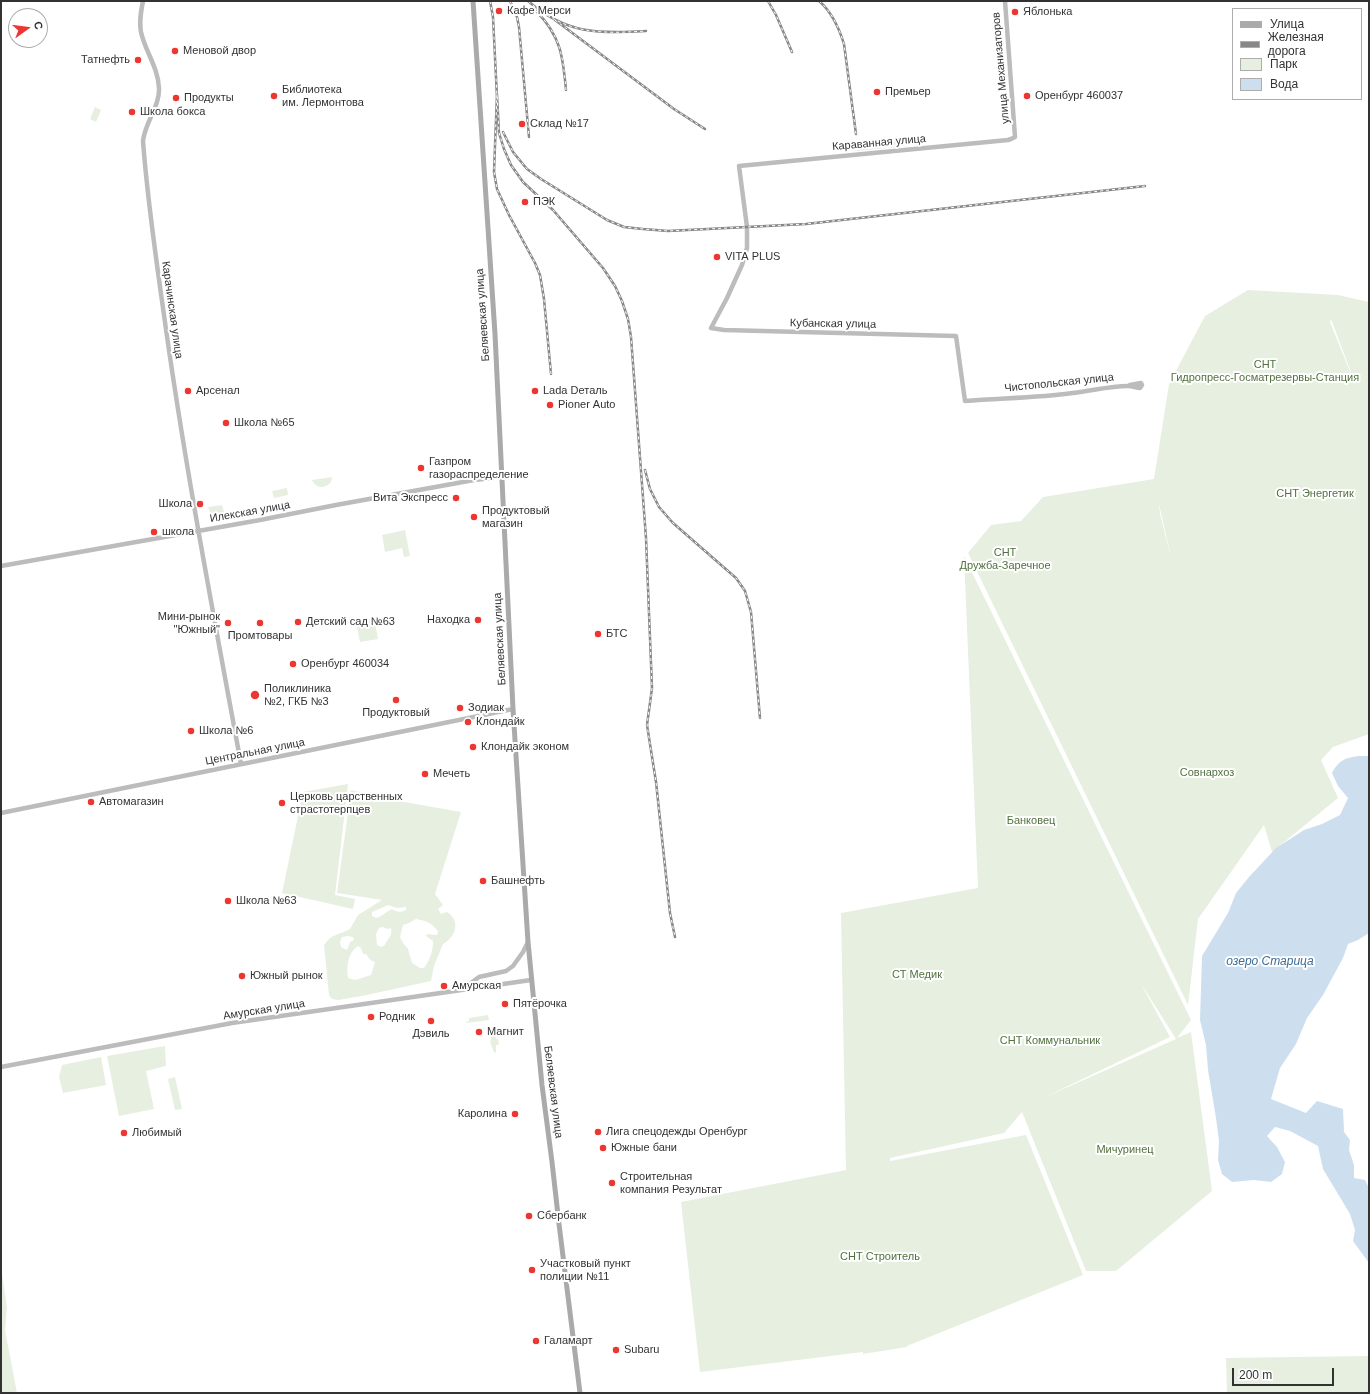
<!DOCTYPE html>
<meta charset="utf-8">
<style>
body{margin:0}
#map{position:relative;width:1370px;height:1394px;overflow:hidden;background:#fff;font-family:Arial,sans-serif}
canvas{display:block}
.frame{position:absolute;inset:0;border:2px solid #323232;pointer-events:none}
.legend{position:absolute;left:1232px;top:8px;width:130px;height:92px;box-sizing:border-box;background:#fff;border:1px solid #adadad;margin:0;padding:5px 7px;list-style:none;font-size:12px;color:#323232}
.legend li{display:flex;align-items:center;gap:8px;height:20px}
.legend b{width:20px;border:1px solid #adadad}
.north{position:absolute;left:8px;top:8px;width:40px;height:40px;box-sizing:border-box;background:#fff;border:1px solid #adadad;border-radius:50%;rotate:76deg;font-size:11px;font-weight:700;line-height:16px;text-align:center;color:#323232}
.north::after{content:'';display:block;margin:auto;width:14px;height:18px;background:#ec3632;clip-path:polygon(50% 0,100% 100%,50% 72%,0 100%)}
.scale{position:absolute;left:1232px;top:1368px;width:102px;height:18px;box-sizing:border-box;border:2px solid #323232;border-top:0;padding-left:5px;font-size:12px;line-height:14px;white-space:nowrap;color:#323232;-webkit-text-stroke:3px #fff;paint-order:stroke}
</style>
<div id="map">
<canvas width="1370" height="1394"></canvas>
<div class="frame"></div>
<ul class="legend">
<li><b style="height:5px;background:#aaa"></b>Улица</li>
<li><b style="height:5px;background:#878787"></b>Железная дорога</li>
<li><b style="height:11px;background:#e7efe1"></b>Парк</li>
<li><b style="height:11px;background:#cddfef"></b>Вода</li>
</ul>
<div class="north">С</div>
<div class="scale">200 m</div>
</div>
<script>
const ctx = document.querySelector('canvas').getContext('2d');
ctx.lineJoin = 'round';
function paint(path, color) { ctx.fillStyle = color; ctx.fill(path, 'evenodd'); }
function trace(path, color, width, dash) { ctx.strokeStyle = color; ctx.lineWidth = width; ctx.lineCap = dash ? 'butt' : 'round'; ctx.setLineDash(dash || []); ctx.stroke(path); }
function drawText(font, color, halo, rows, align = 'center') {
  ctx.font = font + ' Arial,sans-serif'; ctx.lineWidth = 4; ctx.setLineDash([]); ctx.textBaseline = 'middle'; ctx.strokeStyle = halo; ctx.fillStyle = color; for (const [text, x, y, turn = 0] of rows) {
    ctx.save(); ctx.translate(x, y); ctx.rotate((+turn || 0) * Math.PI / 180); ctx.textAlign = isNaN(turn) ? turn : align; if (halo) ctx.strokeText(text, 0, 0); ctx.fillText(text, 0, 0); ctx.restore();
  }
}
paint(new Path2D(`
 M 95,107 L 101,110 L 96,122 L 90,119 Z
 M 897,140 L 896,147 L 857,151 L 856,144 Z
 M 1248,290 L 1338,295 L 1369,302 L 1369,734 L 1333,747 L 1321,760 L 1338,798 L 1272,852 L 1264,825 L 1198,919 L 1188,1005 L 968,553 L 991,525 L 1021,521 L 1043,497 L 1154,479 L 1169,384 L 1205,316 ZM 1331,319 L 1355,383 L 1355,384 L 1330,322 ZM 1159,504 L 1172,561 L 1160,514 Z
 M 332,477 L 331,482 C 325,489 316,489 312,480 Z
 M 287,488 L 288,495 L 274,498 L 272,491 Z
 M 222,505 L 224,512 L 211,515 L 208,507 Z
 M 405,530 L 410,556 L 404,557 L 402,548 L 385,552 L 382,535 Z
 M 964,556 L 1191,1020 L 1177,1038 L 1191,1032 L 1212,1191 L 1116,1271 L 1086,1271 L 1022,1112 L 1004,1133 L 890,1158 L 890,1161 L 1026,1135 L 1083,1275 L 907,1346 L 907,1347 L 863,1354 L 863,1352 L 700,1372 L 681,1202 L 846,1170 L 841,913 L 978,888 ZM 1140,982 L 1176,1039 L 1043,1098 L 1170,1037 Z
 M 374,618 L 378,639 L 360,642 L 356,622 Z
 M 348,784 L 335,895 L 355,899 L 353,909 L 282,893 L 303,792 Z
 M 351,790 L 393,800 L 461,812 L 435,894 L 443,905 L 438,909 L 441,914 L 447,912 C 461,921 456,937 443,944 L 434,966 L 431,981 L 362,996 L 338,1000 L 332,999 L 329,995 L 324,945 C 331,934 339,935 350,929 L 358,915 L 382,900 L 337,893 ZM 388,905 L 397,908 L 406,907 L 406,910 C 400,913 397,912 392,909 C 385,912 383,916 376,918 L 372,916 L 372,912 ZM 416,919 C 429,922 429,921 438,931 L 437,935 L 427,934 L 426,936 L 433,941 C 433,952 430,959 424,968 L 420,968 L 412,963 L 408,949 L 403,943 L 400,937 L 403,925 L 409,923 ZM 383,927 L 387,929 L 391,928 C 393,937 387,938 385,945 L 381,947 L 377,945 L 376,934 L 379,928 ZM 348,936 L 353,937 L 354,940 L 350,942 L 347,950 L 341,947 L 340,942 L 342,937 ZM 358,946 L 361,948 L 363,954 L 366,954 L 370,960 L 375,962 L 371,975 L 355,980 L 348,978 C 346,967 348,952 358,946 Z
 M 488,1015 L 489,1020 L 466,1023 L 466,1022 L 469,1021 L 469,1018 Z
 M 495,1031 L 496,1039 L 498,1039 L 499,1045 L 496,1045 L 496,1053 L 494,1052 L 490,1042 L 491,1040 L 490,1032 Z
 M 165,1046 L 166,1066 L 146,1071 L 154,1109 L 119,1116 L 107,1056 Z
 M 101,1057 L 106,1085 L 63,1093 L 59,1077 L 62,1065 Z
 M 175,1077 L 182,1109 L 175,1110 L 168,1079 Z
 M 1,1267 L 7,1307 L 5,1330 L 17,1393 L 1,1393 Z
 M 1369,1356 L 1369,1393 L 1227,1393 L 1226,1358 Z`), '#e7efe1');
paint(new Path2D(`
 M 1358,756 L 1369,756 L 1369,933 L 1358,940 L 1348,944 L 1343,958 L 1323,995 L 1307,1018 L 1296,1044 L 1280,1068 L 1271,1099 L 1306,1113 L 1317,1101 L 1343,1109 L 1344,1132 L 1350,1140 L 1349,1150 L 1354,1165 L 1354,1178 L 1365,1180 L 1369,1188 L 1369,1263 L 1353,1241 L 1355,1230 L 1350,1214 L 1323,1169 L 1318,1146 L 1290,1131 L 1275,1127 L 1267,1136 L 1277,1147 L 1285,1162 L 1282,1174 L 1271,1182 L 1254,1180 L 1232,1182 L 1222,1174 L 1218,1160 L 1219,1141 L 1216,1118 L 1208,1070 L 1206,1045 L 1200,1020 L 1202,956 L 1228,913 L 1236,893 L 1249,877 L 1276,848 L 1304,830 L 1322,824 L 1340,815 L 1348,798 L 1338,786 L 1332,773 C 1339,760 1345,758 1358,756 Z`), '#cddfef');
trace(new Path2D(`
 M 143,1 C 141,11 139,21 141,32 C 145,51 158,67 159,88 C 160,106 145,122 143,141 C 147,196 155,252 163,308 C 184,461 213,612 241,764
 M 1005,1 L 1015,137 L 1011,139 L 1008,140 L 739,166 L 747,227 L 747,248 L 742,265 L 727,298 L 711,328 L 724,330 L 956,336 L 965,401 C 1001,398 1037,398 1073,393 C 1092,391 1109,386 1128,386 C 1133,386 1136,388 1140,388 L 1142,385 L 1141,383 L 1130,385
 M 1,566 L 260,520 L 336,505 L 474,480 L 502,477
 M 1,813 L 513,709
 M 463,989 L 479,977 L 506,971 L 513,966 L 523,952 L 528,942
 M 1,1067 L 232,1023 L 531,980`), '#bcbcbc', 4.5);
trace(new Path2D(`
 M 473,1 L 495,334 L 513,709 L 528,942 L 542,1085 L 552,1162 L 559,1224 L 580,1393`), '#aaa', 5);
const rail = new Path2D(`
 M 490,1 L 493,17 L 497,98
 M 510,1 L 517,17 L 519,27 L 529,137
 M 528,1 C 566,34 598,34 646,31
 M 768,1 L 776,15 L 792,52
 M 819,1 C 832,12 839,28 844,44 L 856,134
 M 536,11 C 561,36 563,57 566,90
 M 555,20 L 674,109 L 705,129
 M 503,132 L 513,152 L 527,169 L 541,179 L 607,220 L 624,227 L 643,229 L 668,231 L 806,224 L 1145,186
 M 551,374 L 544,299 L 540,275 L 535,263 L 509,215 L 497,189 L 494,172 L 497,94 L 499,133 L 504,149 L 511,165 L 523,182 L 553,210 L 603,268 L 615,286 L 622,301 L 628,319 L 631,337 L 646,538 L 652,688 L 647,725 L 656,782 L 670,913 L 675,937
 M 645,470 L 650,489 L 659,507 L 673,523 L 736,578 L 745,591 L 751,612 L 760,718`);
trace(rail, '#878787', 2.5);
trace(rail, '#fff', 1, [3]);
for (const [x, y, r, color] of [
 [499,11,4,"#ec3632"],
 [1015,12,4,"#ec3632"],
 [175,51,4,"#ec3632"],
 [138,60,4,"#ec3632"],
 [877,92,4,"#ec3632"],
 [274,96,4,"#ec3632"],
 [1027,96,4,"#ec3632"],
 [176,98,4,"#ec3632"],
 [132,112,4,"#ec3632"],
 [522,124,4,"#ec3632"],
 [525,202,4,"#ec3632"],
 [717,257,4,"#ec3632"],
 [188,391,4,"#ec3632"],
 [535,391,4,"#ec3632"],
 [550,405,4,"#ec3632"],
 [226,423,4,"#ec3632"],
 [421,468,4,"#ec3632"],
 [456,498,4,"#ec3632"],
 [200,504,4,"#ec3632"],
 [474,517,4,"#ec3632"],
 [154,532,4,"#ec3632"],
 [478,620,4,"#ec3632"],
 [298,622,4,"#ec3632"],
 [228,623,4,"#ec3632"],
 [260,623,4,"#ec3632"],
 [598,634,4,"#ec3632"],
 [293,664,4,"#ec3632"],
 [255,695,5,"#ec3632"],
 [396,700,4,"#ec3632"],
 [460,708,4,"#ec3632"],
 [468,722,4,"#ec3632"],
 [191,731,4,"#ec3632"],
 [473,747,4,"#ec3632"],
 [425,774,4,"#ec3632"],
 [91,802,4,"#ec3632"],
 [282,803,4,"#ec3632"],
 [483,881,4,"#ec3632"],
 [228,901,4,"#ec3632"],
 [242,976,4,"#ec3632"],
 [444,986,4,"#ec3632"],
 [505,1004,4,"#ec3632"],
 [371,1017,4,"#ec3632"],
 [431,1021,4,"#ec3632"],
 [479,1032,4,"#ec3632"],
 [515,1114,4,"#ec3632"],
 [598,1132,4,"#ec3632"],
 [124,1133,4,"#ec3632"],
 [603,1148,4,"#ec3632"],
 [612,1183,4,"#ec3632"],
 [529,1216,4,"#ec3632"],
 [532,1270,4,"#ec3632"],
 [536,1341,4,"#ec3632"],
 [616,1350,4,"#ec3632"]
]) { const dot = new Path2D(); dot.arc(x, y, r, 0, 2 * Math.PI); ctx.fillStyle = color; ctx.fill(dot); trace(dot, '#fff', 1.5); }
drawText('11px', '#323232', '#fff', [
 ["Кафе Мерси",507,11],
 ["Яблонька",1023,12],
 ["Меновой двор",183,51],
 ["Татнефть",130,60,"right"],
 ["Библиотека",282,90],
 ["им. Лермонтова",282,103],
 ["Премьер",885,92],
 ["Оренбург 460037",1035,96],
 ["Продукты",184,98],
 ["Школа бокса",140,112],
 ["Склад №17",530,124],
 ["ПЭК",533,202],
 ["VITA PLUS",725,257],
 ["Арсенал",196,391],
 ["Lada Dеталь",543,391],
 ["Pioner Auto",558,405],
 ["Школа №65",234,423],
 ["Газпром",429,462],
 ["газораспределение",429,475],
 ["Вита Экспресс",448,498,"right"],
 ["Школа",192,504,"right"],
 ["Продуктовый",482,511],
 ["магазин",482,524],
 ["школа",162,532],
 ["Мини-рынок",220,617,"right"],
 ["\"Южный\"",220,630,"right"],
 ["Находка",470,620,"right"],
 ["Детский сад №63",306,622],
 ["БТС",606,634],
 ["Промтовары",260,636,"center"],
 ["Оренбург 460034",301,664],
 ["Поликлиника",264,689],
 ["№2, ГКБ №3",264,702],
 ["Зодиак",468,708],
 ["Продуктовый",396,713,"center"],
 ["Клондайк",476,722],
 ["Школа №6",199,731],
 ["Клондайк эконом",481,747],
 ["Мечеть",433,774],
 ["Церковь царственных",290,797],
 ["страстотерпцев",290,810],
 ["Автомагазин",99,802],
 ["Башнефть",491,881],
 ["Школа №63",236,901],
 ["Южный рынок",250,976],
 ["Амурская",452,986],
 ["Пятёрочка",513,1004],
 ["Родник",379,1017],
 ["Магнит",487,1032],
 ["Дэвиль",431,1034,"center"],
 ["Каролина",507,1114,"right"],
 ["Лига спецодежды Оренбург",606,1132],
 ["Любимый",132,1133],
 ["Южные бани",611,1148],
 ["Строительная",620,1177],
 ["компания Результат",620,1190],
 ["Сбербанк",537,1216],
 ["Участковый пункт",540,1264],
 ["полиции №11",540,1277],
 ["Галамарт",544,1341],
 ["Subaru",624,1350]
], 'left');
drawText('11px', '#323232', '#fff', [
 ["улица Механизаторов",1001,68,-95],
 ["Караванная улица",879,143,-5],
 ["Карачинская улица",172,310,82],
 ["Беляевская улица",483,315,-94],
 ["Кубанская улица",833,324,1],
 ["Чистопольская улица",1059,383,-6],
 ["Илекская улица",250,512,-10],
 ["Беляевская улица",500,639,-93],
 ["Центральная улица",255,752,-11],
 ["Амурская улица",264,1010,-9],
 ["Беляевская улица",553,1092,83]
]);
drawText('11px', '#50713d', '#fff', [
 ["СНТ",1265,365],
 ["Гидропресс-Госматрезервы-Станция",1265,378],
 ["СНТ Энергетик",1315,494],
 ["СНТ",1005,553],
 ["Дружба-Заречное",1005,566],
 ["Совнархоз",1207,773],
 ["Банковец",1031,821],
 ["СТ Медик",917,975],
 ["СНТ Коммунальник",1050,1041],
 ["Мичуринец",1125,1150],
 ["СНТ Строитель",880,1257]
]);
drawText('italic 12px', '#3c6c99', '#fff', [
 ["озеро Старица",1270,962]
]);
</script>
